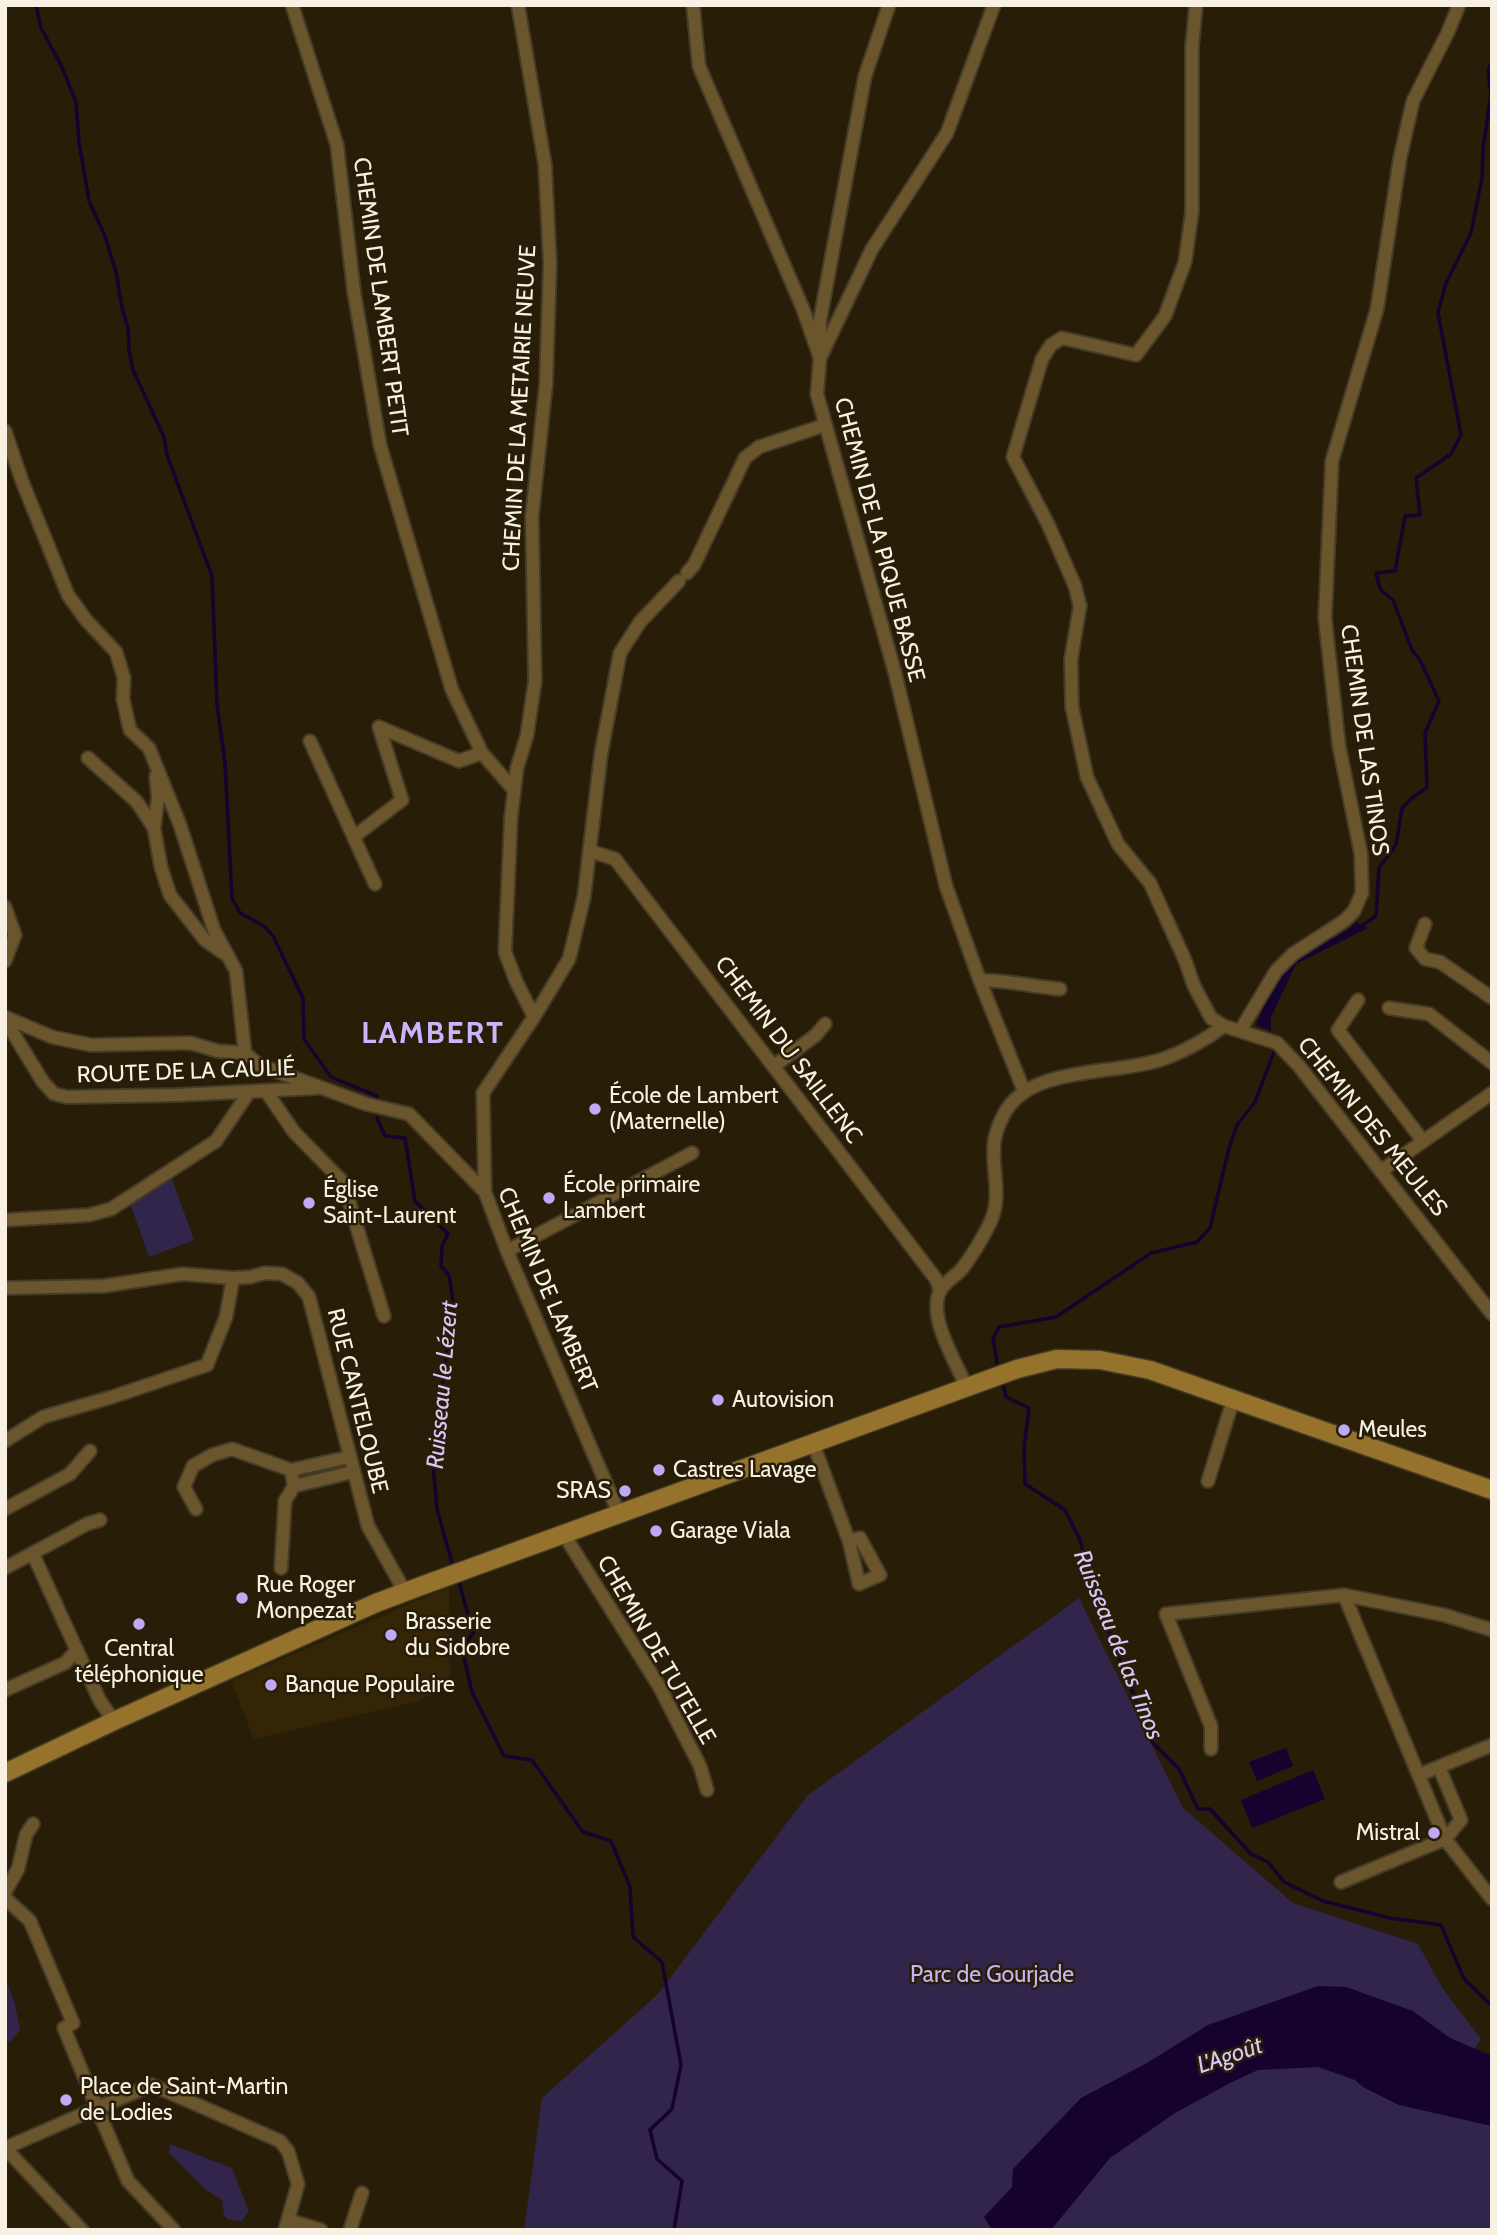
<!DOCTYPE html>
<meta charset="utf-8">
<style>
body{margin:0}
#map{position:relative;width:1497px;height:2235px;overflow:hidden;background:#281d07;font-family:Cabin,sans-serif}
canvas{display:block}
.frame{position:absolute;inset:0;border:7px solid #f8f1e3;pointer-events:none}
</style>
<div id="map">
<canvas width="1497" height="2235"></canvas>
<div class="frame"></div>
</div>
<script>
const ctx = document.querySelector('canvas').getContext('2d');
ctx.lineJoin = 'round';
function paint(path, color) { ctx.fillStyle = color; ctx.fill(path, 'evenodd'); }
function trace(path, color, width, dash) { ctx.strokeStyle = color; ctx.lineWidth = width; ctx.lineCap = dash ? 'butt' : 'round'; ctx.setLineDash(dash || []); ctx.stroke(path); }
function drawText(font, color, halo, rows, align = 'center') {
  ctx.font = font + ' Cabin,sans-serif'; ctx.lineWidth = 5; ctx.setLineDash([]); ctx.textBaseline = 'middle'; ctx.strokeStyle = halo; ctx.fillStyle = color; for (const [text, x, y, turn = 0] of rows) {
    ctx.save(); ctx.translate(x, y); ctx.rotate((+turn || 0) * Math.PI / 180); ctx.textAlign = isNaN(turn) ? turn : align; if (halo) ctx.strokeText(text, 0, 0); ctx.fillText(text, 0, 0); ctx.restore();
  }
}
paint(new Path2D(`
 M 449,1587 L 450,1675 L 437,1693 L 414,1702 L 254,1739 L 231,1681 Z`), '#342507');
paint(new Path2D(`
 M 171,1176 L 194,1240 L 149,1257 L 130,1203 Z
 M 1079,1598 L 1183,1808 L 1293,1903 L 1418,1944 L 1443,1989 L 1481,2039 L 1432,2112 L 1492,2126 L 1492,2230 L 524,2230 L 542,2098 L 658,1994 L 807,1796 Z
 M 5,1977 L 15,2004 L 20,2030 L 10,2042 L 5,2040 Z
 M 170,2144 L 232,2168 L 249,2211 L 242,2221 L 229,2220 L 224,2215 L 222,2200 L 206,2190 L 169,2153 Z`), '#31254b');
paint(new Path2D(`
 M 1356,922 L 1368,928 L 1296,964 L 1271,1017 L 1271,1031 L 1256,1025 C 1264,1006 1278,971 1294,957 C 1312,942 1338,942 1356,922 Z
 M 1286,1748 L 1293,1766 L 1257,1781 L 1249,1762 Z
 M 1313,1770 L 1325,1799 L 1252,1828 L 1241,1800 Z
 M 1318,1986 L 1346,1987 L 1413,2011 L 1450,2038 L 1492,2056 L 1492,2126 L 1399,2105 L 1363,2087 L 1355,2080 L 1318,2067 L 1258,2070 L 1232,2082 L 1175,2113 L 1110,2158 L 1051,2230 L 992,2230 L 984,2217 L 1012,2187 L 1013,2169 L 1081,2098 L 1147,2063 L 1208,2025 Z`), '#15022e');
trace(new Path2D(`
 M 36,5 L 41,28 L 61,65 L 76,102 L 79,142 L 89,201 L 105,236 L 116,272 L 122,308 L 128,328 L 129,350 L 133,370 L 164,437 L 167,455 L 212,576 L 217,704 L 225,763 L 232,898 L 240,913 L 264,926 L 273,936 L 303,998 L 304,1039 L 331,1077 L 377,1096 L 377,1102
 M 1360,927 L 1376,916 L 1379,868 L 1396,845 L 1402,808 L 1412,798 L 1427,787 L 1425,733 L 1439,701 L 1420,660 L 1412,650 L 1393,600 L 1380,589 L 1376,573 L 1395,571 L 1405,516 L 1420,515 L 1416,478 L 1451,454 L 1461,435 L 1438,313 L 1446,283 L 1471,233 L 1482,178 L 1483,148 L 1491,95 L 1488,71 L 1492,62
 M 377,1118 L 385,1136 L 405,1138 L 415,1201 L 448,1234 L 442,1246 L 441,1266 L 449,1275 L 453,1300 L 433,1464 L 437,1509 L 452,1563
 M 997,1363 L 993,1338 L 999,1327 L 1056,1317 L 1151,1253 L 1197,1242 L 1210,1228 L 1229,1148 L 1237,1125 L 1255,1102 L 1275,1049
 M 1003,1384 L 1006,1397 L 1029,1408 L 1024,1448 L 1025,1484 L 1065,1510 L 1080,1540 L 1094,1593 L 1152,1742 L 1179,1769 L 1198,1809 L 1210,1809 L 1251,1854 L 1268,1862 L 1284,1882 L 1323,1901 L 1390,1918 L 1441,1925 L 1464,1979 L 1492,2006
 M 459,1582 L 473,1633 L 462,1649 L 472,1692 L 504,1756 L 532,1760 L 583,1832 L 611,1841 L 630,1887 L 633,1937 L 662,1962 L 681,2065 L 672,2109 L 650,2130 L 657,2159 L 682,2181 L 674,2230`), '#15022e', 3.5);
const minor = new Path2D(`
 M 292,5 L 337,145 L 354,292 L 380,445 L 452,690 L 482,753 L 514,790
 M 518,5 L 545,165 L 550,264 L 546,384 L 532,516 L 535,681 L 527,735 L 517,768 L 511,817 L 505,952 L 516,981 L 534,1017
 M 693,5 L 699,66 L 803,309 L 820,358 L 817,394 L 895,673 L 946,886 L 980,981 L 1024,1091
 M 1196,5 L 1192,47 L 1192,212 L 1185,262 L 1165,316 L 1136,355 L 1062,338 L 1051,345 L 1042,359 L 1013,457 L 1048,524 L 1075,586 L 1080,606 L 1071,659 L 1072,707 L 1087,777 L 1118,844 L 1150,883 L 1185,960 L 1194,986 L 1211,1018 L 1224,1026
 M 820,347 L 820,320 L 865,76 L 889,5
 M 820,358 L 872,249 L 947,133 L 994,5
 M 5,431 L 22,481 L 68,595 L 86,620 L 116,652 L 124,678 L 123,699 L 130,730 L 149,748 L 180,825 L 214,930 L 236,971 L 245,1053 L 259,1065 L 366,1104 L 409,1114 L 485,1192 L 507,1251 L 619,1514
 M 687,573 L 694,565 L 745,458 L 759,447 L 825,425
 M 310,741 L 375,884
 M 88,758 L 137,802 L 154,828 L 161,867 L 170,895 L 205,940 L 225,954
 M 154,828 L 158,798 L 156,776
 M 355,836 L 402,800 L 379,727 L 459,761 L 482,753
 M 590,851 L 615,859 L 936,1279 L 940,1290
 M 5,907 L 15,935 L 5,961
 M 1425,924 L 1416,948 L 1425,959 L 1440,962 L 1492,998
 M 980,981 C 988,978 1045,988 1060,989
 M 1358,1000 L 1338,1030 L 1423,1141
 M 1389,1008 L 1429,1014 L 1492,1063
 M 5,1017 L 52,1037 L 91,1045 L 190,1043 L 218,1051 L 245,1053
 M 5,1020 L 43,1082 L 54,1094 L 67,1097 L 178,1095 L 317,1088
 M 1240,1031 L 1276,971 L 1293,954 L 1344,921 L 1354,911 L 1362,893 L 1361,854 L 1339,746 L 1325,618 L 1332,461 L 1377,309 L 1400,158 L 1413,101 L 1448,32 L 1459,5
 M 774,1066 L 816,1035 L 825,1024
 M 266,1091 L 294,1132 L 343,1182 L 384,1316
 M 1381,1171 L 1492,1093
 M 485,1192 L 483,1093 L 534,1017 L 569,959 L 584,897 L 601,754 L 620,653 L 640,622 L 679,581
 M 5,1220 L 89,1215 L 111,1209 L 216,1141 L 249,1092
 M 507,1251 L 692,1153
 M 5,1288 L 103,1286 L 183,1274 L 233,1278 L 250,1277 L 265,1273 L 282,1274 L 298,1283 L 309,1297 L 368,1526 L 405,1592
 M 967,1388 C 957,1364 924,1312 942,1288 C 947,1281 955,1276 961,1270 C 972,1256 981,1241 989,1225 C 1003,1198 992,1174 994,1146 C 994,1137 999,1124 1003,1116 C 1028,1064 1116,1076 1163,1059 C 1186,1051 1205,1040 1224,1026 L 1277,1043 L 1299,1066 L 1492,1314
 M 5,1441 L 43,1417 L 112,1397 L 207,1365 L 226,1317 L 233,1278
 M 813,1443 L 849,1541 L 859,1584 L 880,1575 L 860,1538 L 849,1541
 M 1208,1481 L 1234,1397
 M 294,1486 L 353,1472
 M 5,1509 L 70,1474 L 90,1451
 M 196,1509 L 184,1487 L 193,1466 L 212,1455 L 232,1449 L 291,1470
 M 563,1533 L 659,1686 L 700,1766 L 707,1790
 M 33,1554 L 100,1701 L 114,1721
 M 5,1568 L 87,1524 L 100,1520
 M 281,1568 L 285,1501 L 294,1486 L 291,1470 L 349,1457
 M 1344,1595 L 1445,1839 L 1492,1899
 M 5,1690 L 65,1663 L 77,1650
 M 1211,1749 L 1211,1726 L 1166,1614 L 1344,1595 L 1444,1615 L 1492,1630
 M 1419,1775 L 1492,1745
 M 1341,1882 L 1445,1839 L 1461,1820 L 1439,1767
 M 5,1892 L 18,1869 L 26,1835 L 33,1824
 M 5,1898 L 30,1921 L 73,2023 L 64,2028 L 97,2108 L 5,2148
 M 5,2148 L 82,2230
 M 288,2220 L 321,2230
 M 174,2230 L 128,2181 L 97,2108 L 152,2085 L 280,2141 L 288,2151 L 298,2184 L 285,2230
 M 350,2230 L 362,2193`);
const secondary = new Path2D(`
 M 5,1773 L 114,1721 L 376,1603 L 421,1586 L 1017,1369 L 1057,1359 L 1100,1360 L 1150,1370 L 1492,1490`);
trace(minor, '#453b26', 16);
trace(secondary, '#453b26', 21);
trace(minor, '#6a552c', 12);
trace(secondary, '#95732c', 18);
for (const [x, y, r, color] of [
 [595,1109,7,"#bea9f5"],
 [549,1198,7,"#bea9f5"],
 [309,1203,7,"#bea9f5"],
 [718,1400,7,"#bea9f5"],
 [1344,1430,7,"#bea9f5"],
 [659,1470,7,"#bea9f5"],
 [625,1491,7,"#bea9f5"],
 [656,1531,7,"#bea9f5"],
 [242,1598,7,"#bea9f5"],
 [139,1624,7,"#bea9f5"],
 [391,1635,7,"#bea9f5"],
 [271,1685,7,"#bea9f5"],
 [1434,1833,7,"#bea9f5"],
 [66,2100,7,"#bea9f5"]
]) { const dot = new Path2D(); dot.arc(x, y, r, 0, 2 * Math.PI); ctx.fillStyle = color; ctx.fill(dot); trace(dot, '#281d07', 2.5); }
drawText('23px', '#f8f1e3', '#281d07', [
 ["CHEMIN DE LAMBERT PETIT",380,297,82],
 ["CHEMIN DE LA METAIRIE NEUVE",520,408,-87],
 ["CHEMIN DE LA PIQUE BASSE",879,540,75],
 ["CHEMIN DE LAS TINOS",1364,740,82],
 ["CHEMIN DU SAILLENC",788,1050,53],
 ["ROUTE DE LA CAULIÉ",186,1072,-2],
 ["CHEMIN DES MEULES",1372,1127,51],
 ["CHEMIN DE LAMBERT",547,1290,67],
 ["RUE CANTELOUBE",357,1401,76],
 ["CHEMIN DE TUTELLE",656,1650,60]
]);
drawText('23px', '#f8f1e3', '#281d07', [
 ["École de Lambert",609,1096],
 ["(Maternelle)",609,1122],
 ["École primaire",563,1185],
 ["Lambert",563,1211],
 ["Église",323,1190],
 ["Saint-Laurent",323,1216],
 ["Autovision",732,1400],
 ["Meules",1358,1430],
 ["Castres Lavage",673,1470],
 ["SRAS",611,1491,"right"],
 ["Garage Viala",670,1531],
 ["Rue Roger",256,1585],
 ["Monpezat",256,1611],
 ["Brasserie",405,1622],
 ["du Sidobre",405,1648],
 ["Central",139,1649,"center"],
 ["téléphonique",139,1675,"center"],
 ["Banque Populaire",285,1685],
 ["Mistral",1420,1833,"right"],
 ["Place de Saint-Martin",80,2087],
 ["de Lodies",80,2113]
], 'left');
drawText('23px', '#c5b4f4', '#281d07', [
 ["Parc de Gourjade",992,1975]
]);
drawText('italic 24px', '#d5c8f9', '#281d07', [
 ["Ruisseau le Lézert",443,1385,-85],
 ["Ruisseau de las Tinos",1118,1645,68],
 ["L'Agoût",1230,2056,-19]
]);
ctx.letterSpacing = '2px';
drawText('bold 30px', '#c9b5fc', '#281d07', [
 ["LAMBERT",433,1034]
]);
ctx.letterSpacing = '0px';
</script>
